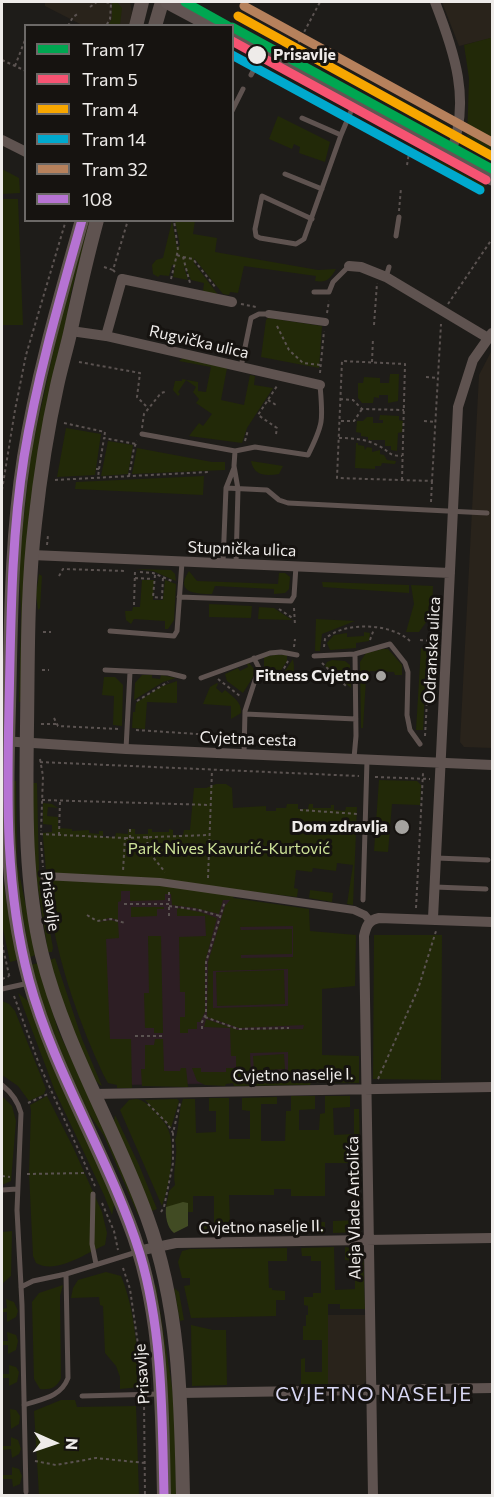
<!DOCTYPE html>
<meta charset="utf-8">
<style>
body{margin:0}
#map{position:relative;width:494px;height:1497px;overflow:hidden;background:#1e1c19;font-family:Commissioner,sans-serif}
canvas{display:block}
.frame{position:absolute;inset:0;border:3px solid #eeebe9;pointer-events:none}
.legend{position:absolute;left:24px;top:24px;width:210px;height:198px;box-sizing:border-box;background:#161310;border:2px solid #6c6967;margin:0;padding:8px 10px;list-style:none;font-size:18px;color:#eeebe9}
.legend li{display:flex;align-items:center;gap:12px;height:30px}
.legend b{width:30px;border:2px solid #6c6967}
.north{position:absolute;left:24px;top:1413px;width:60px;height:60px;-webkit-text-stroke:4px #161310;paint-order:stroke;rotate:93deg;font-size:16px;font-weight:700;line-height:24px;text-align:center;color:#eeebe9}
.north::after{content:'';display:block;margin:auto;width:21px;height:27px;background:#eeebe9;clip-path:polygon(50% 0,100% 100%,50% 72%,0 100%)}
</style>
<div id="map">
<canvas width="494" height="1497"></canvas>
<div class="frame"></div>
<ul class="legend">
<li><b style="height:8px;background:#00a651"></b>Tram 17</li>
<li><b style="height:8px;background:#f65372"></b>Tram 5</li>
<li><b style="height:8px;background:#f7a600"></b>Tram 4</li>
<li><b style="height:8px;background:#00a9ce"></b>Tram 14</li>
<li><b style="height:8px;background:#b6815c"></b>Tram 32</li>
<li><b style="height:8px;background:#b673d3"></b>108</li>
</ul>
<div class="north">N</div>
</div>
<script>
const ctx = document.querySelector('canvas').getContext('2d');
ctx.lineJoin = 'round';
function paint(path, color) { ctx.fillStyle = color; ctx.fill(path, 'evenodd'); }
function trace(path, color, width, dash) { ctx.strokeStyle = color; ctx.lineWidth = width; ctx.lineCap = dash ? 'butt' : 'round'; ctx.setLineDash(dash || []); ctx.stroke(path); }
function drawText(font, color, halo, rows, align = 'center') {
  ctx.font = font + ' Commissioner,sans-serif'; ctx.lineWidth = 6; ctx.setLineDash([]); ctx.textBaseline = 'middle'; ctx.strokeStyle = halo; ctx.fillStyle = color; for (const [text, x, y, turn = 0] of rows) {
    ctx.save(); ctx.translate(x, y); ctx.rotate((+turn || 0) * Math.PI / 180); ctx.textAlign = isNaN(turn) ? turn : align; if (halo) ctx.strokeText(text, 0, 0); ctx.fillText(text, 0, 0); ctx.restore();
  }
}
paint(new Path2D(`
 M 45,2 L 130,2 L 132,12 L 129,25 L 82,25 L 45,6 Z
 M 442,2 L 492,2 L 492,38 L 459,46 Z
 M 492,350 L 492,748 L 464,747 L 460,742 L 479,375 Z
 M 328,1315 L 367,1315 L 366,1381 L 363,1385 L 328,1387 Z`), '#29231b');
paint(new Path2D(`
 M 164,890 L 309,912 L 310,1082 L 120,1085 L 77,982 L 82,892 Z`), '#2d1e24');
paint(new Path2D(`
 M 109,2 L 117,2 L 122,8 L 120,25 L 108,25 L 112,19 L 112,3 Z
 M 490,38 L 492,38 L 492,158 L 467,143 L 469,78 L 464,45 Z
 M 390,94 L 450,127 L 447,132 L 442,132 L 386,103 Z
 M 278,116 L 330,142 L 325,162 L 299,153 L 300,147 L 294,144 L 292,149 L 269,139 Z
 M 439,160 L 485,186 L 485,192 L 439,167 Z
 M 2,169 L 19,178 L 20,193 L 2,194 Z
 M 2,199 L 18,199 L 23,325 L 2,325 Z
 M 195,220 L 193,234 L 217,238 L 215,252 L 318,270 L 336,269 C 330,279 327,283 315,281 L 316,276 L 244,266 L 238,293 L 230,292 L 229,295 L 223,294 L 194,258 L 194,263 L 219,296 L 203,291 L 204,283 L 191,280 L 185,267 L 184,267 L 188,280 L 173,277 L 175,265 L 172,265 L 169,276 L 160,275 L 158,277 L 153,274 L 152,265 L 156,260 L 163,258 L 172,221 L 177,247 L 180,245 L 175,221 Z
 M 89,221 L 91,221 L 71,293 L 66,322 L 52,380 L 21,702 L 19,702 L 21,615 L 19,560 L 31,453 L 61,317 Z
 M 268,318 L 322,326 L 319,368 L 261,357 L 266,320 Z
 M 183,358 L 227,368 L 221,400 L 244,405 L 250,375 L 255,376 L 254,385 L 273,388 L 247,428 L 242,443 L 189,436 L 199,423 L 203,426 L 212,414 L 196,403 L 199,399 L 193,392 L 196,387 L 186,380 L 178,392 L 180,394 L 178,396 L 173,390 L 175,381 L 182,381 L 182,379 L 198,382 L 198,391 L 206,392 L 211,367 L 179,361 Z
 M 390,374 L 399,374 L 398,401 L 388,403 L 388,395 L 379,395 L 379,398 L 374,397 L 373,403 L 362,403 L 358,398 L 358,383 L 363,383 L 364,377 L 380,378 L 380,383 L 389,383 Z
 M 380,415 L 399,416 L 399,420 L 403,421 L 402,432 L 398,433 L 397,451 L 391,450 L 391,446 L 385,446 L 385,440 L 368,440 L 368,437 L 361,436 L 361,433 L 356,432 L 357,421 L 363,421 L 367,417 L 373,417 L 373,423 L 383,423 L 383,420 L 379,420 Z
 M 66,428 L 101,434 L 95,475 L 57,477 Z
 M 108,441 L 133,445 L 128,474 L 101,476 Z
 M 356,443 L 358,443 L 358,445 L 364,446 L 365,450 L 367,447 L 372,448 L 372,452 L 380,450 L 380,454 L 384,455 L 387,460 L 396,461 L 395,464 L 382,463 L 381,466 L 375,466 L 375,469 L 355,468 Z
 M 137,448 L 212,462 L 225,462 L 225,470 L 132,474 Z
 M 251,461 L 283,466 L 279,474 C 265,476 254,476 251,461 Z
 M 204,476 L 203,495 L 75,489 L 76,482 Z
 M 135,569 L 171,570 L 175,574 L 176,581 L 153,571 Z
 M 189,571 L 197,581 L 278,584 L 279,573 L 285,573 L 290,577 L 289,589 L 285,593 L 274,594 L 274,589 L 215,586 L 212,594 C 196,594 174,593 189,571 Z
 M 39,574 L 42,576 L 40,608 L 38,610 L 36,594 Z
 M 142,580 L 154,580 L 153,600 L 163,600 L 165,580 L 176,584 L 174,620 L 168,629 L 165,629 L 165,621 L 134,619 L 131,624 L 126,620 L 125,611 L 132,611 L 133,607 L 140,607 Z
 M 322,582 L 409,585 L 409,593 L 323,587 Z
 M 411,585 L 433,586 L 432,614 L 419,632 L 406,632 L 414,604 Z
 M 209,604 L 252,606 L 251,618 L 209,617 Z
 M 259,607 L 274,608 L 292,620 L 258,619 Z
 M 316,619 L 355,621 L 322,634 L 320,651 L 315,651 Z
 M 364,632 L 370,633 L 369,641 L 356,643 L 356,648 L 330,650 L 327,643 L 334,635 L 347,633 L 347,637 L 364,636 Z
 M 421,648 L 427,649 L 423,730 L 416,730 Z
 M 383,649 L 388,649 L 402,665 L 402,675 L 395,675 L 394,672 L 370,671 L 369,678 L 366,679 L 363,728 L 361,728 L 360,662 L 366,653 Z
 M 274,655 L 287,655 L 287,661 L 281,670 L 264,669 L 264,657 Z
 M 293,659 L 294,666 L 293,682 L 263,681 L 263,673 L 283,674 Z
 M 332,660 L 345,661 L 350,665 L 351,688 L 325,666 L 327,662 Z
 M 249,663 L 255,670 L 253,677 L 243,693 L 227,681 L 225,674 L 238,668 L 240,671 L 248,667 L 247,664 Z
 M 142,675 L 152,675 L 152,678 L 160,679 L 161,675 L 176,678 L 163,682 L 134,700 L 135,683 Z
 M 104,677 L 115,677 L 123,685 L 122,726 L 113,725 L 114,696 L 102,695 Z
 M 177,681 L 177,703 L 147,702 L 145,729 L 132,728 L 133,712 L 135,712 L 136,703 L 160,687 Z
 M 217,683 L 218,684 L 216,688 L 222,693 L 225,690 C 233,697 242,702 241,713 L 231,719 L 231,706 L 203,704 L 210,687 Z
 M 379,780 L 417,781 L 421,785 L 420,805 L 392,804 L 388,852 L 374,851 Z
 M 13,781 L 16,781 L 17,863 L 36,955 L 30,957 L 16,877 Z
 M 32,783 L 37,783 L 39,872 L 53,948 L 52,952 L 48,952 L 34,864 Z
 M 216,784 L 226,784 L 232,788 L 233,808 L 266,806 L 266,811 L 276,811 L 276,808 L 286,808 L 287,804 L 298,804 L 298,809 L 308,809 L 309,804 L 313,804 L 313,808 L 331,808 L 331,805 L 334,805 L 334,810 L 345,811 L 346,807 L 357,807 L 353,905 L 347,904 L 353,865 L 337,863 L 336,871 L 313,868 L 312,872 L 296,870 L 294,888 L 298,889 L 297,897 L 238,890 L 233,898 L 309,909 L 310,931 L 356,935 L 355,986 L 322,989 L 322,1055 L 359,1056 L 359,1083 L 311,1082 L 310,1085 L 234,1086 L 233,1083 L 226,1084 L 225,1086 L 205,1085 L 197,1081 L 192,1068 L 201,1068 L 201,1072 L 226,1072 L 226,1068 L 236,1068 L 236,1056 L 231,1056 L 230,1028 L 204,1027 L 206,1019 L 238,1030 L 303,1029 L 304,1025 L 239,1028 L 207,1017 L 208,962 L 225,906 L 230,900 L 223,900 L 219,914 L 195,908 L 172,905 L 171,894 L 165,894 L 165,900 L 130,901 L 130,891 L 121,891 L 121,901 L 118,902 L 118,920 L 109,918 L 98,922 L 111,920 L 118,922 L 119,938 L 106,939 L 110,1039 L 131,1039 L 132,1088 L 117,1088 L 117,1085 L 108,1083 L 103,1074 C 80,1024 62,974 52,920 C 47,893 46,865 43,838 L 43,833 L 52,832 L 52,825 L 43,824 L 43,803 L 52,804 L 58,808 L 48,807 L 47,816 L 58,817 L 58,828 L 72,829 L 72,831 L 89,830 L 89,833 L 99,834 L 99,831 L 103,831 L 103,837 L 115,837 L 116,833 L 128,834 L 128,829 L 135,829 L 135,834 L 148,834 L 148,829 L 152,829 L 152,832 L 169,832 L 169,829 L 173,830 L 173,835 L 183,835 L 184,830 L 190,830 L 194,788 L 206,788 ZM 293,926 L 293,957 L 241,958 L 241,955 L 292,954 L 292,929 L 241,930 L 240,927 ZM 288,969 L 288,1006 L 213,1008 L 213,971 ZM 288,1052 L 288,1073 L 251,1074 L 250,1053 Z
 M 2,876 L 18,960 L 10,962 L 2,924 Z
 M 310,890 L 333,893 L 332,902 L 309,898 Z
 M 131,907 L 164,907 L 164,909 L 157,909 L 157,916 L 131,917 Z
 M 179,908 L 200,912 L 217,918 L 205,962 L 205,1012 L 200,1022 L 197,1022 L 197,1029 L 188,1029 L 188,1033 L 180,1033 L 180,1017 L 185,1017 L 185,992 L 180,992 L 179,937 L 206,936 L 205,916 L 177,916 L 177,909 Z
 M 374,935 L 442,935 L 441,1080 L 373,1079 Z
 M 148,936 L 161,936 L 163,1033 L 154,1033 L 154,1028 L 145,1028 L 144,993 L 149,993 Z
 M 55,958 L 82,1039 L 102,1086 C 82,1075 58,985 50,960 Z
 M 38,963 L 58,1030 L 123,1170 L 140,1214 L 138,1215 L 104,1136 L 88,1112 L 64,1059 L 42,1002 L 31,965 Z
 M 284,970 L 285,1004 L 217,1006 L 216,972 Z
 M 18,993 L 28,1001 L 115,1201 L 112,1215 L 104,1195 L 55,1091 Z
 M 2,1001 L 9,1004 L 15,1011 L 46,1089 L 44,1094 L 29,1101 L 18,1086 L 2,1075 Z
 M 155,1039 L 163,1039 L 164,1071 L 180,1071 L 181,1068 L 186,1068 L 188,1087 L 142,1086 L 141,1069 L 145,1069 L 145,1045 L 154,1045 Z
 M 284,1054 L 285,1069 L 254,1071 L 253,1056 Z
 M 2,1096 L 12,1106 L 16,1121 L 11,1181 L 2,1185 Z
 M 47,1096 L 73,1147 L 102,1212 L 107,1233 L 105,1245 C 86,1253 56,1275 36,1263 L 33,1256 L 29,1173 L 31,1110 L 30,1105 Z
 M 291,1096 L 315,1096 L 315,1109 L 299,1110 L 299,1130 L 319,1130 L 320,1114 L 325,1113 L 325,1096 L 350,1096 L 350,1107 L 333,1108 L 334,1135 L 354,1134 L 354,1109 L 359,1109 L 360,1163 L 325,1163 L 325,1196 L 291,1196 L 291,1189 L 274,1189 L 274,1195 L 229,1195 L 230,1223 L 250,1223 L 250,1234 L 200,1234 L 200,1224 L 214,1224 L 214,1196 L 193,1196 L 193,1212 L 188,1212 L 187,1203 L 166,1207 L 169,1191 L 175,1185 C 172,1170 179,1154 175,1140 C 179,1132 178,1112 183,1099 L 195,1099 L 196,1133 L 216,1132 L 216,1111 L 209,1111 L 209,1098 L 229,1098 L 229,1139 L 250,1139 L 250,1111 L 242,1110 L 242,1098 L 277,1097 L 277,1104 L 261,1104 L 261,1141 L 285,1141 L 286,1111 L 291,1111 Z
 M 136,1099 C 144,1100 150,1106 155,1112 C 159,1116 164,1121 167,1127 C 177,1145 169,1188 162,1206 L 120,1110 L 129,1100 Z
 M 177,1099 L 179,1101 L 171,1128 L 145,1100 Z
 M 115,1115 L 139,1165 L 157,1209 L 152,1211 L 114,1121 Z
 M 360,1220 L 361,1232 L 333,1233 L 333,1221 Z
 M 304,1222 L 325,1222 L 325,1233 L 304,1233 Z
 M 266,1223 L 284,1223 L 285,1232 L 266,1233 Z
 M 12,1231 L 11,1276 L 2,1284 L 2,1232 Z
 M 334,1247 L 335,1290 L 355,1289 L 355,1261 L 345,1260 L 345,1247 L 363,1249 L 365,1309 L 340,1309 L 340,1304 L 328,1304 L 328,1384 L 301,1384 L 301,1359 L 305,1358 L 305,1372 L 322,1372 L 322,1340 L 303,1340 L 303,1326 L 306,1326 L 306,1315 L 308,1315 L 308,1306 L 304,1305 L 304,1297 L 313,1297 L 313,1293 L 321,1293 L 321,1261 L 311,1261 L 311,1256 L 302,1256 L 301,1248 Z
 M 287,1248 L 287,1261 L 268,1261 L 269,1288 L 272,1288 L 272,1290 L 285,1291 L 285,1300 L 276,1300 L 276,1316 L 191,1318 L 184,1286 L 190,1285 L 190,1278 L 182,1278 L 178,1262 L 182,1251 L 190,1249 Z
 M 106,1272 L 121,1276 C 135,1309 137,1351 140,1387 L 120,1389 L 120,1377 L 116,1366 L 105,1353 L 103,1306 L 100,1305 L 99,1297 L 71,1298 L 73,1288 L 78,1280 Z
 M 63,1285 L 60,1296 L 61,1378 C 57,1388 50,1390 40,1389 L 34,1379 L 32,1302 L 39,1293 Z
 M 154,1285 L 156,1285 L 175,1406 L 176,1495 L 170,1495 L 166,1363 Z
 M 174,1288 L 179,1292 L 184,1320 L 180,1321 Z
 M 6,1299 L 14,1302 L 18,1311 L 16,1317 L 7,1322 L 7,1312 L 2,1312 L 2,1309 L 7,1308 Z
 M 191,1325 L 213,1330 L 226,1330 L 227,1385 L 192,1386 Z
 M 7,1332 L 16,1335 L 18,1341 L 16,1350 L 8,1354 L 8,1345 L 2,1345 L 2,1341 L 8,1341 Z
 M 9,1365 L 16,1367 L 19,1372 L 17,1382 L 9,1386 L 9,1378 L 2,1378 L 2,1374 L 9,1374 Z
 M 61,1400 L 75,1400 L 77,1407 L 136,1406 L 139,1495 L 39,1495 L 34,1411 Z
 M 10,1409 L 16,1410 L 20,1416 L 19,1424 L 11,1429 Z
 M 11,1437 L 18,1440 L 21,1449 L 19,1454 L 12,1458 L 11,1449 L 2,1450 L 2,1446 L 11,1446 Z
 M 12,1467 L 19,1469 L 22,1476 L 20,1484 L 13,1487 L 12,1479 L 2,1479 L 2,1475 L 12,1475 Z`), '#222908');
paint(new Path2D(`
 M 183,1202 L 188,1203 L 188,1226 L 174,1233 C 167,1228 165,1215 166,1207 Z`), '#414b23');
trace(new Path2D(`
 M 106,2 L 111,4 L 110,19 L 106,26
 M 90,7 L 97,2
 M 68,26 L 73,17 L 79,13
 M 293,53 L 320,2
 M 2,60 L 26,71
 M 15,66 L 25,40
 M 407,165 L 410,147
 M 399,211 L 401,188
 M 177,255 L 183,257 L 190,283
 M 183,257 L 193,259 L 216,288
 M 104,267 L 113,270
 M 115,272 L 113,270 L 128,220
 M 171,279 L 178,250 L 174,220
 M 241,304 L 256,307
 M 448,304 L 492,239
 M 327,313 L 329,301
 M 374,325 L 377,283
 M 277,326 L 289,350 L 303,363 L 321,365
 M 79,362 L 140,373 L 137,397 L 148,408
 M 372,362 L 373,338
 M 320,373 L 324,331
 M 426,377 L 438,378
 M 340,399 L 353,400 L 362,409 L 404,410
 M 268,400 L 276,405
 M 341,421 L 354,421 L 362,409
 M 424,421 L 436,422
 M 64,423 L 105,432 L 104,438
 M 142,428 L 144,414 L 161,393 L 165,392
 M 276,434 L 277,428 L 258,415 L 277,386
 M 339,438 C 352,438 366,439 377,445 C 389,450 387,456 402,456
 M 245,441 L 248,430
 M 96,469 L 99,469 L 98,478
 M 99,469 L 104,438 L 136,444
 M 129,476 L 134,448 L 137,441
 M 55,480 L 208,472
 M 402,480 L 405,364 L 342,361 L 337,478 L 432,481 L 441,324
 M 2,490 L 15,410 L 26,355 L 66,220
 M 431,502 L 432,481
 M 47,545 L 48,535
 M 140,572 L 153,573 L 172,581
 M 155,575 L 153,597 L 162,598 L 163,577
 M 59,576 L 63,569 L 126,571
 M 135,578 L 153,579
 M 134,605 L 135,571
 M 294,608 L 295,625
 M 279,609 L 294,619
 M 43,632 L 51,632
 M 370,640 L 374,629
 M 420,640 L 430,641
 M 294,647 L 295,639
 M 324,647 L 325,639 C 344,621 391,623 410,641
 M 322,663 L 346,686
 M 42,670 L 49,670
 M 268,672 L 282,672 L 288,661
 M 218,679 L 240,696
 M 137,701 L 168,682
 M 54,718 L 58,726 L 118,729
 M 41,724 L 57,724
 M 136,730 L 228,736 L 237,733
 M 425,736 L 431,628 L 436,613
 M 40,759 L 43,776 L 41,831
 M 40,762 L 359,776
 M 375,777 L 430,779
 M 42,800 L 211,805
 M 300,810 L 358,814
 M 40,834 L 125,838 L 123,871
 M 59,835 L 60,801
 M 147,836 L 148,851 L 165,872
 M 125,838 L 209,835
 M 130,838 L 130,829
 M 41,842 L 43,867
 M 208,878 L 212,770
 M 124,904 L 169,904 L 169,892
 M 169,906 L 199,910 L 220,916
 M 416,908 L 423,773
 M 87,915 L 97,921 L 111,919 L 125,923
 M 169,916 L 169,906
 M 2,944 L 10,979
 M 2,979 L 9,976
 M 14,996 L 39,1064 L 95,1186
 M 205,1017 L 238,1029 L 289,1028
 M 202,1029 L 202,1022 L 206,1014 L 206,962 L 225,901
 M 135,1036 L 163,1036
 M 378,1079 L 418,989 L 436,931
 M 28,1103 L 50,1093
 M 148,1104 L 167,1123 L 173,1133
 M 27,1174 L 87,1173
 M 2,1176 L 10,1177
 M 102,1203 L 114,1231 L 118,1250
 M 161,1212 L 164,1207 L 173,1163 L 173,1133 L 180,1103
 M 123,1268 L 130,1289 L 144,1386
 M 144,1401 L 145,1496
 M 35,1461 L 56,1465 L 96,1458 L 145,1463`), '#5b5351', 2, [3, 3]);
trace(new Path2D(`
 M 251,75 L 262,54
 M 232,111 L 243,89
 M 302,118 L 341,135
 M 285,174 L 322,189
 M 312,219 L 262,196 L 255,229 L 256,236 L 260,238 L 296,244 L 304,239 L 341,135 L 354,104
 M 396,236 L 399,217
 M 386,277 L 389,267
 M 314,292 L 329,292 L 333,282 L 349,266
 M 241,367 L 251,318 L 259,314 L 269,314
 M 142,434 L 235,451 L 255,447 L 308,455 C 324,423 323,420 320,385
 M 235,451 L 234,466 L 238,489 L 236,564
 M 226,488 L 267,490 L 279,500 L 288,503 L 487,513
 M 223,563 L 226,488 L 234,468
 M 179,597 L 291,601 L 294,596 L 296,566
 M 110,631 L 174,636 L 177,631 L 182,562
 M 355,654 L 390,644 L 405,663 L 408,672 L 407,715 L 410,730 L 420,744
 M 314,656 L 355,654 L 356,736 L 354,758
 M 105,670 L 168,673 L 184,677
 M 201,678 L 270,653 L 281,652 L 297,655
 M 245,714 L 356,719
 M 126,749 L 130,672
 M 244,754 L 245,711 L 259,668 L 254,658
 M 436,858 L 488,860
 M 435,887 L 486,889
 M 363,900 L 367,760
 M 2,989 L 29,983
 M 2,1085 C 12,1093 18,1101 21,1113 L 17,1210 L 22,1305 L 26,1492
 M 2,1190 L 17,1189
 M 93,1194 L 92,1244 L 96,1264
 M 21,1287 L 33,1281 L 66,1274 L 137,1252
 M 82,1396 L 160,1394
 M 24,1405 C 42,1399 61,1397 68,1378 L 66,1274`), '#5f5350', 5);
trace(new Path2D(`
 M 269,314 L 325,322
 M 44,876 L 160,882 L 354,910 L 365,915 L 370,921`), '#5f5350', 8);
trace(new Path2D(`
 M 435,2 C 454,51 472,102 450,154
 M 2,140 L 26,152
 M 349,266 L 361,267 L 386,277 L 488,338
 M 71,331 L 106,336 L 320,385
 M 106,336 L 122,279 L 232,302
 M 32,555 L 450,573
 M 2,741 L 126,749 L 492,765
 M 433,918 L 458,407 L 473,360 L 492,333
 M 93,1094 L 492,1087
 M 138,1251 L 176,1243 L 492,1238
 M 180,1393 L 492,1388
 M 373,1496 L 364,936 C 366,927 368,920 379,918 L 492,922`), '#5f5350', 10);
trace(new Path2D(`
 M 136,26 L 142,2
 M 155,26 L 162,2
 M 82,220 C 60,298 37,376 24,457 C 11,539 11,623 9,706 C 6,800 4,888 29,980 C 52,1065 98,1141 129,1223 C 163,1309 162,1405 164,1496
 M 97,220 C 87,257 79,292 71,329 C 67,348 61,367 57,386 C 47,431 40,477 35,523 C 27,590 28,659 27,726 C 26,803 24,880 42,955 C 65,1047 115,1128 147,1217 C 180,1307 181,1401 183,1496`), '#5f5350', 14);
trace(new Path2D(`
 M 168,2 L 213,26
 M 232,36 L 492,178`), '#625553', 15);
trace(new Path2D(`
 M 82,220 C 60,298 37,377 24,457 C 11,539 11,623 9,706 C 7,798 5,890 29,980 C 55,1076 111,1160 140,1254 C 163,1332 162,1415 164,1496`), '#b673d3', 9);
trace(new Path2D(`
 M 185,2 L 228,26
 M 232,27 L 492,169`), '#00a651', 9);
trace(new Path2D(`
 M 232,41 L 486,180`), '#f65372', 9);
trace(new Path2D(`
 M 238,16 L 492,156`), '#f7a600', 9);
trace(new Path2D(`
 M 232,55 L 480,190`), '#00a9ce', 9);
trace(new Path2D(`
 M 244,6 L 492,142`), '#b6815c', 9);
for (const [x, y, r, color] of [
 [257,55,10,"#eeebe9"],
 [381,676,6,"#a5a3a0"],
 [402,827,8,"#a5a3a0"]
]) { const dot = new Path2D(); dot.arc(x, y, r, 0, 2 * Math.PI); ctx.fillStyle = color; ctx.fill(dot); trace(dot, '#161310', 2); }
drawText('bold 16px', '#eeebe9', '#161310', [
 ["Prisavlje",273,55]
], 'left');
drawText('16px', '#eeebe9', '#161310', [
 ["Rugvička ulica",199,342,13],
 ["Stupnička ulica",242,549,2],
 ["Odranska ulica",432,650,-87],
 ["Cvjetna cesta",248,739,2],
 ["Prisavlje",50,901,82],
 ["Cvjetno naselje I.",293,1075,-1],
 ["Aleja Vlade Antolića",354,1208,-91],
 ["Cvjetno naselje II.",261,1227,-1],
 ["Prisavlje",142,1374,-94]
]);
drawText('bold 16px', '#eeebe9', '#161310', [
 ["Fitness Cvjetno",369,676],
 ["Dom zdravlja",388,827]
], 'right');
drawText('16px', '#cce197', '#161310', [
 ["Park Nives Kavurić-Kurtović",229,849]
]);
ctx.letterSpacing = '1.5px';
drawText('20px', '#d8d7f4', '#161310', [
 ["CVJETNO NASELJE",374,1394]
]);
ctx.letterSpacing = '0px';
</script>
